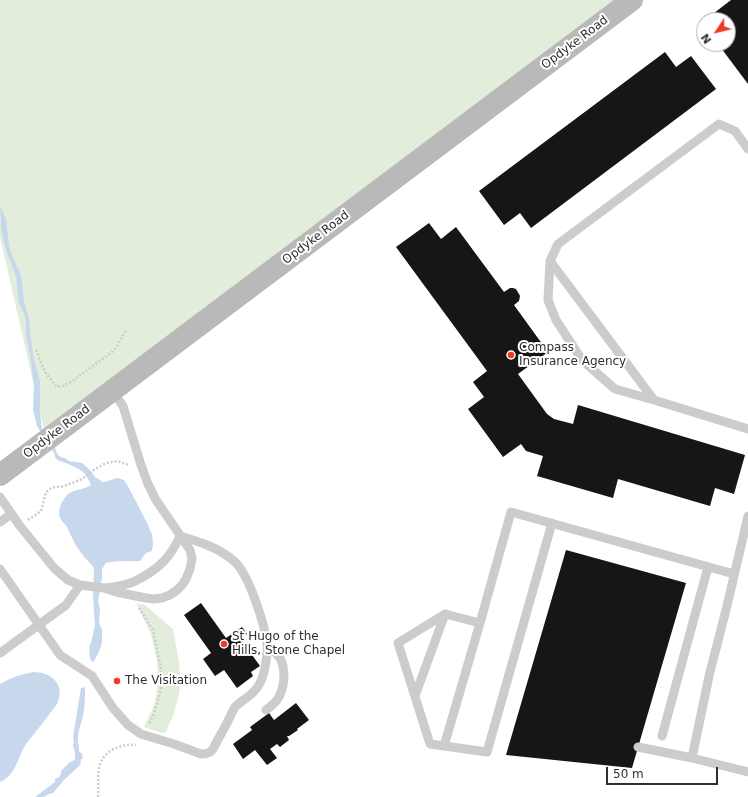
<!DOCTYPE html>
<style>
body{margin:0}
#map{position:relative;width:748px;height:797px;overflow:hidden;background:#fff;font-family:"DejaVu Sans",sans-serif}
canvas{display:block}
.north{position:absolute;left:696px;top:12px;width:40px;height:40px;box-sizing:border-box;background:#fff;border:1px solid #acacac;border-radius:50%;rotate:235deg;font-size:11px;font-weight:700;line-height:16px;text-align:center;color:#2f2f2f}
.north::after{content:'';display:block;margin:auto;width:14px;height:18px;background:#ee3b29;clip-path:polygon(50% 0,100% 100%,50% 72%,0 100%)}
.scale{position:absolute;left:606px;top:767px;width:112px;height:18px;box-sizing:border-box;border:2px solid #2f2f2f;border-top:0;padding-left:5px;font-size:12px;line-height:14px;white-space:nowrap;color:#2f2f2f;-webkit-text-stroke:3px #fff;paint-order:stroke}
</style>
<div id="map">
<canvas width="748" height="797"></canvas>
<div class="north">N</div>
<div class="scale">50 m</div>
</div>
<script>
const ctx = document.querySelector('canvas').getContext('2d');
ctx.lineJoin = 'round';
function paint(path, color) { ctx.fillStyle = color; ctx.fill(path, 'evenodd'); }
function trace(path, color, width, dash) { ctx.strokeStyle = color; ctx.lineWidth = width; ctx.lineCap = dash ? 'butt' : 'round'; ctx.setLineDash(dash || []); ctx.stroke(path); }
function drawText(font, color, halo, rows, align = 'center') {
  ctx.font = font + ' "DejaVu Sans",sans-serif'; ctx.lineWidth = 4; ctx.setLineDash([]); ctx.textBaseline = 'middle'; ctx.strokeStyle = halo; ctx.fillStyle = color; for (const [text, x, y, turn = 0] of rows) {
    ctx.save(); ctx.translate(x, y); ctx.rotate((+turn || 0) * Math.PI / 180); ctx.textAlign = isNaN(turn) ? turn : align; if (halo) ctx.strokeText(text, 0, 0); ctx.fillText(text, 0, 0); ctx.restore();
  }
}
paint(new Path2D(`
 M 0,0 L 614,0 L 44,430 L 0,237 Z
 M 136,603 L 145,605 L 173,629 C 176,647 181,666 180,685 C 179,701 173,717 166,732 L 162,733 L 144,727 L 155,703 L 158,682 L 157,661 L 151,634 Z`), '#e2eddc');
paint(new Path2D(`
 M 0,206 L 6,219 L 9,246 L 14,260 L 21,275 L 24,301 L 29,319 L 31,340 L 34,360 L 40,381 L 40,413 L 42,429 L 55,448 L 58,455 L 61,457 L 65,458 L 69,461 L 82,463 L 89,469 L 95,477 L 103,482 L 105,482 L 114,479 L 118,478 L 124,480 L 129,488 L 147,523 L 152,534 L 153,545 L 152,551 L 146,553 L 140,561 C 128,562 118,560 106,563 L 102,569 L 102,578 L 98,601 L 100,608 L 99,623 L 102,630 L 102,643 L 98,654 L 94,661 L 92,662 C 89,658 89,649 90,644 L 91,643 L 95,625 L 93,596 L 94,568 C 91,563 85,559 82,554 C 76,547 72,538 68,529 C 67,526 65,525 63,522 C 55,514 61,501 68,494 C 75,489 84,490 91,485 C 89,481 87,476 84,473 C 80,469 73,466 68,464 C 62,461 55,462 54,453 L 37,426 L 33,410 L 34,386 L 30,355 L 26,336 L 26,322 L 24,313 L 19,304 L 16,276 L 8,256 L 3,239 L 1,228 L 1,220 Z
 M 33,672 C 52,672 66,685 57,704 C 47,718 36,731 26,744 C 17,758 17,774 0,782 L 0,684 C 10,678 21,674 33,672 Z
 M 84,687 L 85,689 C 85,696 85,704 84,711 C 82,724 75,734 79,748 L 79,751 L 82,754 L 83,758 L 81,760 L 80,765 L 64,780 L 53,793 L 49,794 L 44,797 L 35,797 L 55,782 L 55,779 L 59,777 L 61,774 L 61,771 L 70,762 L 75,760 L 75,753 L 73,745 L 74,742 L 73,738 L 74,731 L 81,688 Z`), '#c7d8ed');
paint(new Path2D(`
 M 731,0 L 748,0 L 748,84 L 718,44 L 728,44 L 728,20 L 705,20 Z
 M 665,52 L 676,67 L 691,56 L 716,89 L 531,228 L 520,213 L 504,225 L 479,191 Z
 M 429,223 L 441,239 L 456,227 L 504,292 L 510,288 L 513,288 L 516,289 L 519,294 L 520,296 L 519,301 L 514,305 L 548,352 L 518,374 L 547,414 L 554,419 L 573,424 L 578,405 L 745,455 L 734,494 L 715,488 L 710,506 L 618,479 L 613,498 L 537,476 L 543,456 L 526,451 L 521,444 L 503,457 L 468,409 L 484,397 L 473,382 L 487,371 L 396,247 Z
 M 566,550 L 686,583 L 632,768 L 506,755 Z
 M 201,603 L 226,638 L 242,627 L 247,634 L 240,638 L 260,666 L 251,672 L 253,676 L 237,688 L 224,670 L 215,676 L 203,659 L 211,653 L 184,615 Z
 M 296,703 L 309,720 L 297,729 L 298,730 L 289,736 L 287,736 L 289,740 L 280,747 L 277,744 L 270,749 L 277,758 L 267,765 L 255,750 L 243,759 L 233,744 L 252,730 L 250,727 L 269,713 L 274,720 Z`), '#161616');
trace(new Path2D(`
 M 36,350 L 45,372 L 55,385 L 58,387 L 63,386 L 74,380 L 112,352 L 118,345 L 122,337 L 126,331
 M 28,520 L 41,511 L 46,492 L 50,489 L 55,487 L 61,487 L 75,482 L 82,479 L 95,469 L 106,463 L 117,461 L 129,465
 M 139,608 L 153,630 L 161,669 L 161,690 L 153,716 L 149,724
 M 98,797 C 99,787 97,778 99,768 C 102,751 121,743 136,745`), '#ccc', 2.5, [2, 2]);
trace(new Path2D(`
 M 748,149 L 735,131 L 719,124 L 558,244 L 550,261 L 654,400 L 748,429
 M 550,261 L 548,300 L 556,320 L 582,360 L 615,389 L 654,400
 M 0,497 L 20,526 L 54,568 L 68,580 L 80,585 L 104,588 L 116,592 L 146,598 L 154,599 L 162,598 L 170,595 L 177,590 L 182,585 L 186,579 L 190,569 L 192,558 L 190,550 L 156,500 L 148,484 L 141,465 L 123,406 L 112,391
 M 748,516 L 727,606 L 709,676 L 692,758 L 748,772
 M 0,522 L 11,514
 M 552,523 L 487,752 L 430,744 L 398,643 L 445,614 L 480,623 L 511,512 L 734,574
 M 0,569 L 60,655 L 92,676 L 113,708 L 128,725 L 141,734 L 174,744 L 201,754 C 207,754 210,753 213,749 C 218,739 224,729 229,719 C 231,715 233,709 236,706 C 245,698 255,694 260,683 C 265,673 268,654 267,644 C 265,625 249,575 235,562 C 220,548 200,542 180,536
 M 105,588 C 113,587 120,586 127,584 C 132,583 137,580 141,578 C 161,567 171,556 180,536
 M 0,653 L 66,605 L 80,585
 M 415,696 L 445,614
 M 266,710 C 270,707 274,704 277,700 C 285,689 286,669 280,658 C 276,653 272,649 267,644
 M 662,736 L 708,567
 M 444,746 L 480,623
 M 638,747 L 692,758`), '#ccc', 9);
trace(new Path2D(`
 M 0,475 L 632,0`), '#b9b9b9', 22);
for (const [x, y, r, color] of [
 [511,355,4,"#ee3b29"],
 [224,644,4,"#ee3b29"],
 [117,681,4,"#ee3b29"]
]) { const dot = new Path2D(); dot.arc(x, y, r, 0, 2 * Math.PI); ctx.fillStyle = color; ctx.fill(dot); trace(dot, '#fff', 1.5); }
drawText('12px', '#2f2f2f', '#fff', [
 ["Opdyke Road",575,43,-37],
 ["Opdyke Road",316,238,-37],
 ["Opdyke Road",57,432,-37]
]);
drawText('12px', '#2f2f2f', '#fff', [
 ["Compass",519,348],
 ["Insurance Agency",519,362],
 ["St Hugo of the",232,637],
 ["Hills, Stone Chapel",232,651],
 ["The Visitation",125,681]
], 'left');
</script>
